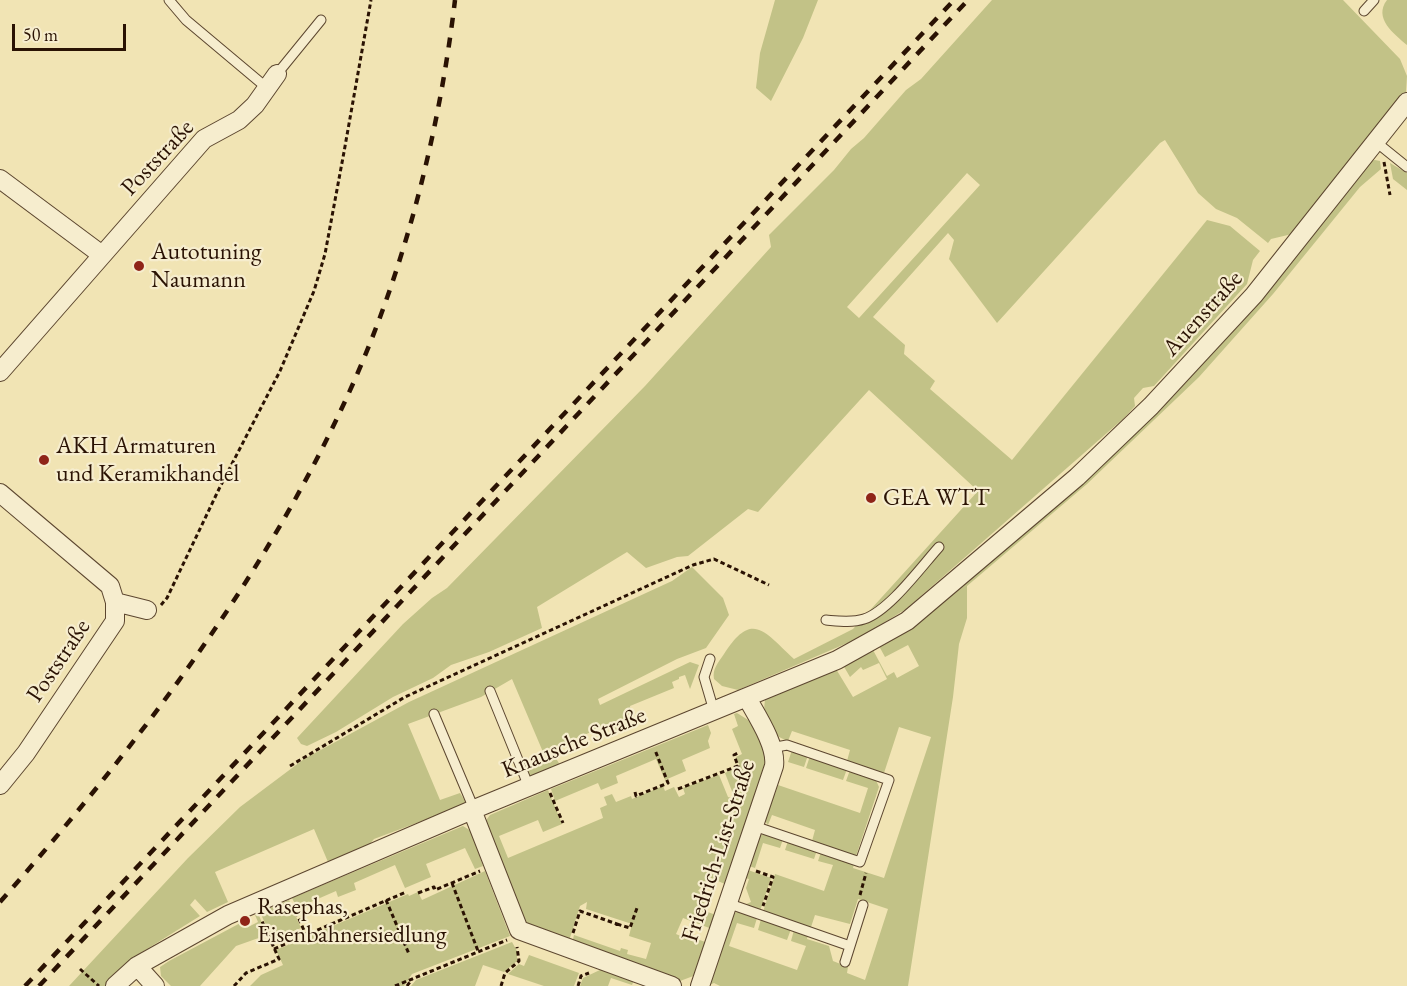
<!DOCTYPE html>
<meta charset="utf-8">
<style>
body{margin:0}
#map{position:relative;width:1407px;height:986px;overflow:hidden;background:#f1e4b4;font-family:"EB Garamond",serif}
canvas{display:block}
.scale{position:absolute;left:12px;top:24px;width:114px;height:27px;box-sizing:border-box;border:3px solid #2a1203;border-top:0;padding-left:8px;font-size:18px;line-height:21px;white-space:nowrap;color:#2a1203;-webkit-text-stroke:4px #f6edce;paint-order:stroke}
</style>
<div id="map">
<canvas width="1407" height="986"></canvas>
<div class="scale">50 m</div>
</div>
<script>
const ctx = document.querySelector('canvas').getContext('2d');
ctx.lineJoin = 'round';
function paint(path, color) { ctx.fillStyle = color; ctx.fill(path, 'evenodd'); }
function trace(path, color, width, dash) { ctx.strokeStyle = color; ctx.lineWidth = width; ctx.lineCap = dash ? 'butt' : 'round'; ctx.setLineDash(dash || []); ctx.stroke(path); }
function drawText(font, color, halo, rows, align = 'center') {
  ctx.font = font + ' "EB Garamond",serif'; ctx.lineWidth = 4.5; ctx.setLineDash([]); ctx.textBaseline = 'middle'; ctx.strokeStyle = halo; ctx.fillStyle = color; for (const [text, x, y, turn = 0] of rows) {
    ctx.save(); ctx.translate(x, y); ctx.rotate((+turn || 0) * Math.PI / 180); ctx.textAlign = isNaN(turn) ? turn : align; if (halo) ctx.strokeText(text, 0, 0); ctx.fillText(text, 0, 0); ctx.restore();
  }
}
paint(new Path2D(`
 M 775,0 L 818,0 L 803,38 L 771,101 L 756,88 L 760,53 Z
 M 992,0 L 1343,0 L 1400,59 L 1407,76 L 1406,92 L 1292,234 L 1271,239 L 1268,243 L 1237,218 L 1216,209 L 1198,193 L 1165,140 L 1160,143 L 997,323 L 949,259 L 954,240 L 948,233 L 873,317 L 905,345 L 904,354 L 935,381 L 930,389 L 1012,460 L 1207,220 L 1230,226 L 1260,251 L 1253,260 L 1247,284 L 1154,386 L 1143,388 L 1134,398 L 1135,406 L 1124,418 L 906,609 L 859,638 L 738,690 L 722,686 L 714,679 C 712,669 718,663 724,654 C 752,610 764,631 794,659 L 853,629 L 978,491 L 869,390 L 758,512 L 748,509 L 688,556 L 677,557 L 646,568 L 627,552 L 537,607 L 542,628 L 489,652 L 451,665 L 433,678 L 393,697 L 336,732 L 307,746 L 301,744 L 297,738 L 403,624 L 432,598 L 447,588 L 645,386 L 771,247 L 769,235 L 834,170 L 851,149 L 864,138 L 906,90 L 921,79 ZM 967,173 L 980,185 L 859,318 L 847,307 Z
 M 1387,0 L 1407,0 L 1407,45 C 1394,34 1373,18 1387,0 Z
 M 1375,160 L 1380,161 L 1381,169 L 1360,187 L 1273,294 L 1199,377 L 1087,484 L 967,586 L 967,618 L 959,644 L 953,697 L 908,986 L 720,986 L 714,983 L 707,986 L 733,913 L 738,912 L 757,918 L 754,928 L 737,923 L 729,946 L 797,970 L 806,946 L 791,941 L 794,930 L 808,935 L 807,939 L 829,946 L 833,961 L 848,967 L 847,973 L 865,980 L 888,909 L 858,899 L 850,924 L 815,915 L 810,930 L 763,912 L 775,874 L 824,891 L 833,865 L 818,861 L 821,852 L 854,864 L 853,868 L 884,878 L 931,737 L 899,727 L 884,773 L 847,761 L 850,750 L 792,731 L 788,741 C 768,734 762,720 765,700 L 836,669 L 853,697 L 887,679 L 879,663 L 863,670 L 861,667 L 850,677 L 843,665 L 873,650 L 887,676 L 894,672 L 897,678 L 919,666 L 908,645 L 885,657 L 879,646 L 1001,552 L 1370,161 Z
 M 1390,163 L 1407,173 L 1407,190 L 1393,179 Z
 M 692,567 L 723,598 L 729,615 L 706,648 L 677,659 L 598,699 L 600,705 L 690,662 L 699,665 L 690,689 L 685,675 L 679,677 L 679,679 L 672,682 L 674,688 L 630,706 L 633,724 L 612,733 L 608,725 L 543,752 L 512,679 L 481,697 L 408,724 L 440,800 L 460,793 L 467,804 L 374,839 L 368,846 L 328,862 L 314,829 L 215,872 L 228,902 L 207,912 L 195,899 L 190,905 L 200,916 L 139,954 L 105,986 L 69,986 L 188,858 L 240,807 L 304,759 L 409,702 L 672,581 Z
 M 737,713 L 753,723 L 769,758 L 727,885 L 709,877 L 698,891 L 707,895 L 702,910 L 716,915 L 712,929 L 683,918 L 676,934 L 692,941 L 694,938 L 708,943 L 696,975 L 680,981 L 572,943 L 574,935 L 620,951 L 621,948 L 628,950 L 627,954 L 646,959 L 651,943 L 629,936 L 632,924 L 586,909 L 587,902 L 580,906 L 569,941 L 522,925 L 484,823 L 490,815 L 548,790 L 562,824 L 543,832 L 538,820 L 499,836 L 508,858 L 603,818 L 600,808 L 607,805 L 604,797 L 612,794 L 616,802 L 631,796 L 632,799 L 663,786 L 665,791 L 674,787 L 679,797 L 685,794 L 683,788 L 719,775 L 728,797 L 735,799 L 725,773 L 740,766 L 736,757 L 742,754 L 732,729 L 738,726 L 734,714 Z
 M 708,725 L 711,733 L 708,741 L 710,748 L 682,760 L 686,771 L 665,780 L 656,759 L 616,776 L 618,783 L 601,790 L 598,783 L 555,801 L 551,789 Z
 M 792,750 L 808,755 L 804,767 L 788,762 Z
 M 554,755 L 560,765 L 530,779 L 526,769 L 532,763 Z
 M 810,756 L 847,769 L 843,780 L 806,768 Z
 M 850,770 L 875,778 L 879,787 L 856,856 L 812,841 L 815,830 L 772,815 L 768,825 L 762,817 L 770,793 L 775,794 L 778,785 L 860,813 L 868,788 L 846,781 Z
 M 463,826 L 471,831 L 483,866 L 475,869 L 465,848 L 426,864 L 431,877 L 405,888 L 395,865 L 354,883 L 356,890 L 338,897 L 336,891 L 297,908 L 292,898 Z
 M 768,833 L 783,839 L 780,848 L 763,843 L 755,868 L 746,865 L 759,836 Z
 M 788,841 L 817,850 L 814,859 L 785,850 Z
 M 745,869 L 771,878 L 760,911 L 744,905 L 751,902 L 746,888 L 749,879 L 742,877 Z
 M 485,871 L 510,936 L 412,974 L 404,986 L 250,986 L 261,975 L 283,965 L 276,950 L 408,894 L 409,896 L 418,892 L 422,900 Z
 M 289,900 L 301,928 L 275,939 L 275,946 L 260,912 Z
 M 258,913 L 267,935 L 236,946 L 200,986 L 171,986 L 161,976 L 160,967 L 169,961 L 246,920 L 250,926 L 258,922 L 255,915 Z
 M 761,919 L 791,929 L 787,940 L 758,930 Z
 M 512,942 L 517,951 L 517,961 L 504,972 L 483,965 L 475,986 L 411,986 L 416,980 Z
 M 529,955 L 579,973 L 574,986 L 544,986 L 508,974 L 519,964 L 524,966 Z
 M 602,969 L 634,980 L 632,985 L 611,978 L 608,986 L 580,986 L 583,978 Z`), '#c2c287');
const service = new Path2D(`
 M 169,0 L 186,20 L 267,88
 M 1364,11 L 1374,0
 M 277,74 L 321,20
 M 1376,142 L 1407,167
 M 826,620 C 838,621 852,623 864,619 C 889,611 921,567 939,547
 M 710,659 L 704,677 L 714,711
 M 490,691 L 529,787
 M 434,714 L 474,809
 M 754,826 L 860,862 L 889,780 L 787,745 L 771,748
 M 727,903 L 850,946
 M 845,962 L 863,905`);
const minor = new Path2D(`
 M 0,179 L 102,255
 M 0,372 L 204,139 L 239,120 L 255,105 L 277,74
 M 0,493 L 110,586 L 115,602 L 115,621 L 26,753 L 0,785
 M 115,602 L 147,610
 M 472,810 L 519,930 L 672,986
 M 137,966 L 155,986
 M 115,986 L 137,966 L 228,915 L 472,810 L 837,660 L 907,621 L 1077,477 L 1151,406 L 1254,295 L 1407,102
 M 700,986 L 774,766 C 777,746 757,716 747,698`);
trace(service, '#5c462f', 11);
trace(minor, '#5c462f', 20);
trace(new Path2D(`
 M 1384,162 L 1390,195
 M 161,605 L 167,598 L 219,489 L 280,371 L 314,291 L 325,254 L 344,152 L 371,0
 M 290,766 L 405,697 L 693,565 L 714,559 L 769,585
 M 678,789 L 738,766 L 734,755 L 738,753
 M 635,792 L 636,796 L 668,783 L 655,750
 M 550,793 L 563,823
 M 756,871 L 773,877 L 763,906
 M 452,883 L 478,951
 M 418,893 L 434,887 L 435,890 L 480,871
 M 860,895 L 866,873
 M 386,900 L 409,954
 M 293,905 L 306,935 L 406,892
 M 617,924 L 630,928 L 637,908
 M 573,933 L 580,911 L 617,924 L 617,926
 M 274,949 L 306,935
 M 80,969 L 99,986
 M 234,986 L 246,973 L 279,959 L 261,919
 M 395,986 L 507,940
 M 407,986 L 412,979
 M 501,986 L 505,973 L 519,961 L 517,947
 M 578,986 L 581,976 L 589,973`), '#2a1203', 3, [4.5, 3]);
trace(service, '#f6edce', 9);
trace(minor, '#f6edce', 18);
trace(new Path2D(`
 M 0,902 C 134,750 262,583 347,397 C 404,273 439,135 455,0
 M 25,986 L 954,0
 M 39,986 L 968,0`), '#2a1203', 4.5, [10, 10]);
for (const [x, y, r, color] of [
 [139,266,6,"#8f2418"],
 [44,460,6,"#8f2418"],
 [871,498,6,"#8f2418"],
 [245,921,6,"#8f2418"]
]) { const dot = new Path2D(); dot.arc(x, y, r, 0, 2 * Math.PI); ctx.fillStyle = color; ctx.fill(dot); trace(dot, '#f6edce', 2); }
drawText('24px', '#2a1203', '#f6edce', [
 ["Poststraße",158,158,-47],
 ["Auenstraße",1203,314,-48],
 ["Poststraße",59,661,-56],
 ["Knausche Straße",574,743,-22],
 ["Friedrich-List-Straße",719,851,-72]
]);
drawText('24px', '#2a1203', '#f6edce', [
 ["Autotuning",151,252],
 ["Naumann",151,280],
 ["AKH Armaturen",56,446],
 ["und Keramikhandel",56,474],
 ["GEA WTT",883,498],
 ["Rasephas,",257,907],
 ["Eisenbahnersiedlung",257,935]
], 'left');
</script>
